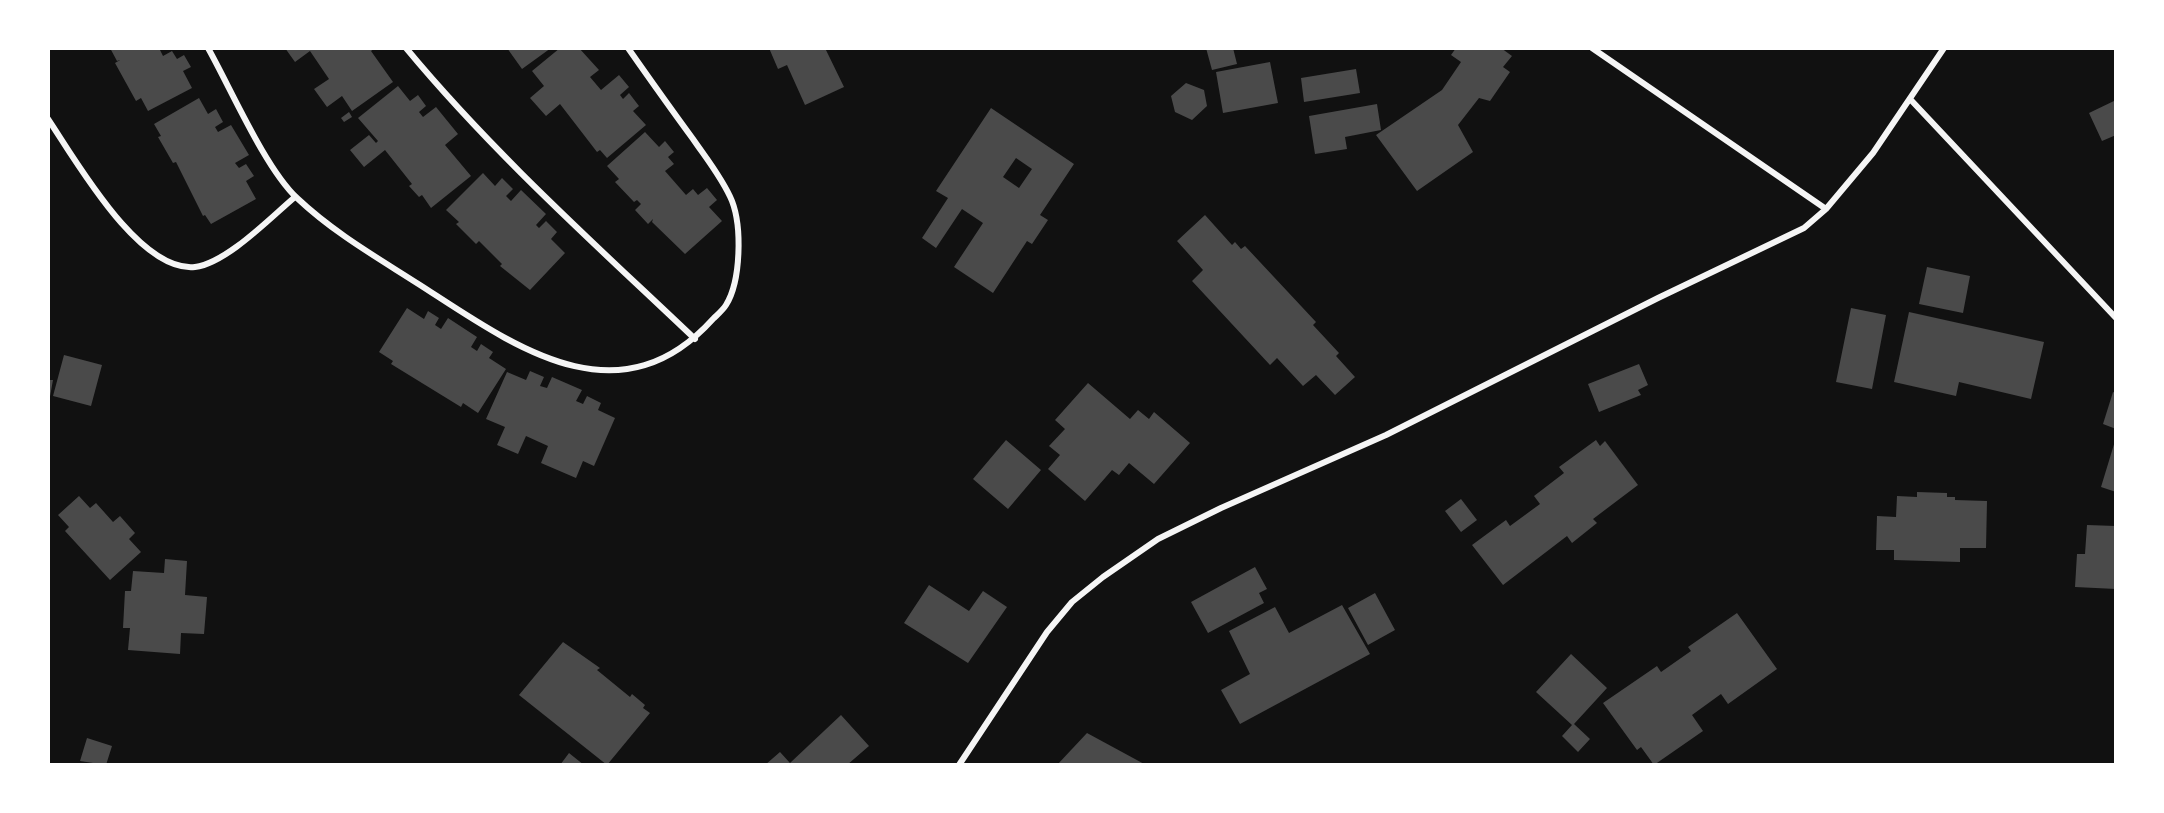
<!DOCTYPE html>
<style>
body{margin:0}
#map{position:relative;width:2164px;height:813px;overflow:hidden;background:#111;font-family:Arial,sans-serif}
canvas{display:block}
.frame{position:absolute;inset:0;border:50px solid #fff;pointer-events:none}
</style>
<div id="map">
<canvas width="2164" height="813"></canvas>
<div class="frame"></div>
</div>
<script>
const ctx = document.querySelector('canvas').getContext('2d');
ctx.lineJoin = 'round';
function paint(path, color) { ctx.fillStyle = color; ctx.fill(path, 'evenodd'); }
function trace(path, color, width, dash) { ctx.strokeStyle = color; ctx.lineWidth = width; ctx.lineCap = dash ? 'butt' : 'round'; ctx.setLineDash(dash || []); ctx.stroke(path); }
paint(new Path2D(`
 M 110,48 L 159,48 L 163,56 L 172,51 L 177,59 L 184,55 L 191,67 L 183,71 L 192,88 L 148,111 L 141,98 L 136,101 L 115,63 L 120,60 L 117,61 Z
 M 285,48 L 375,48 L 371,51 L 393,82 L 352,111 L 342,96 L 327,107 L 314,89 L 329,79 L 310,51 L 295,62 Z
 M 507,48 L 551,48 L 522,69 Z
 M 560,48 L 579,48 L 599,70 L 590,77 L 601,90 L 619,75 L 629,87 L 620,95 L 623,99 L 629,93 L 639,106 L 633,111 L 646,125 L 607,158 L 600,150 L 597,152 L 560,104 L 546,116 L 530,98 L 544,86 L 532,71 Z
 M 769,48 L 825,48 L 844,87 L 805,105 L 787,65 L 778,69 Z
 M 1206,48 L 1233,48 L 1237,64 L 1212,70 Z
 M 1456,48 L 1501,48 L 1512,56 L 1503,67 L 1510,72 L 1490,101 L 1479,98 L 1458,125 L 1473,152 L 1417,191 L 1376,135 L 1442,90 L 1461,62 L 1451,55 Z
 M 1270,62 L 1278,103 L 1223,113 L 1216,72 Z
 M 1356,69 L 1360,93 L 1304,102 L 1301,78 Z
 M 1186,83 L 1204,90 L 1207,106 L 1192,120 L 1175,112 L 1171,96 Z
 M 398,86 L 410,101 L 418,95 L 426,106 L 419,112 L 423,117 L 436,107 L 458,134 L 445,145 L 471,176 L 431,208 L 422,195 L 419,197 L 409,186 L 412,184 L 385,150 L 364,167 L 350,150 L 369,135 L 376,143 L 378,141 L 358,118 Z
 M 199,98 L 208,114 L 216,109 L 223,122 L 215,127 L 218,132 L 231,125 L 249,155 L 235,163 L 239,168 L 246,164 L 254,176 L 246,181 L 256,199 L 211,224 L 205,215 L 203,216 L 176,162 L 173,163 L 158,137 L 161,136 L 154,124 Z
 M 2116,100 L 2116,135 L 2102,141 L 2089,113 Z
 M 1377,104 L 1381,130 L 1345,137 L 1347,149 L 1315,154 L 1309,116 Z
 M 991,108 L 1074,164 L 1040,215 L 1048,220 L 1032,244 L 1027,241 L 993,293 L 954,267 L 983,223 L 962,209 L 936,248 L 922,238 L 948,198 L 936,191 ZM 1016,158 L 1032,169 L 1019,188 L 1003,177 Z
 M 349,112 L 352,117 L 344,122 L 341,118 Z
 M 645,132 L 659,147 L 665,141 L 674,152 L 668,157 L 674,164 L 665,171 L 686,195 L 693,189 L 698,195 L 707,188 L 717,200 L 709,207 L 722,221 L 685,254 L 652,222 L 653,219 L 648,224 L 635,210 L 641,204 L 637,200 L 634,202 L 615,182 L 619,179 L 607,166 Z
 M 483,173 L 495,186 L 502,178 L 513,189 L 506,196 L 511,201 L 521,190 L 546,214 L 536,225 L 539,228 L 546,221 L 557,232 L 551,239 L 565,253 L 530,290 L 500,266 L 502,264 L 479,241 L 476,244 L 456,224 L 459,222 L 446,210 Z
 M 1205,215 L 1232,245 L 1235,242 L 1241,249 L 1245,246 L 1316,322 L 1313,325 L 1339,353 L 1336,356 L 1355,377 L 1335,395 L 1316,375 L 1303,386 L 1277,358 L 1270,365 L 1192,281 L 1203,270 L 1177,241 Z
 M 1927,267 L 1970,276 L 1963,313 L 1919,304 Z
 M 407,308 L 424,319 L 428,311 L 439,318 L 435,325 L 441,329 L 448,318 L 477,337 L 471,347 L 477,351 L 481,344 L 493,352 L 489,358 L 506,369 L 478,413 L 463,403 L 461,407 L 391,364 L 393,361 L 379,352 Z
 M 1851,308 L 1886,315 L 1872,389 L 1836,382 Z
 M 1909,312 L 2044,342 L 2031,399 L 1959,382 L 1956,396 L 1894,382 Z
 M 64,355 L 102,365 L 91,406 L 53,396 Z
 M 1639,364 L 1648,385 L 1638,390 L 1641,395 L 1599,412 L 1588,384 Z
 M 530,371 L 544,377 L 540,386 L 547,388 L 552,377 L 582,390 L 576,401 L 583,404 L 587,396 L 601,403 L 598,410 L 615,418 L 594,466 L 583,461 L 576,478 L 541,463 L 548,446 L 526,436 L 518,454 L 497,445 L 505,427 L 486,419 L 507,372 L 526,380 Z
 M 48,380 L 53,380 L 49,402 L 48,402 Z
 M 1088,383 L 1130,419 L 1138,410 L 1149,419 L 1154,412 L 1190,443 L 1154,484 L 1129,463 L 1119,475 L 1112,470 L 1085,501 L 1048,469 L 1060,455 L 1049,446 L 1065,429 L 1055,420 Z
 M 2113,392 L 2116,393 L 2116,429 L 2103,424 Z
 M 1006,440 L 1041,470 L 1008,509 L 973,479 Z
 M 1596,440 L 1600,446 L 1605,441 L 1638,485 L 1593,519 L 1597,523 L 1572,543 L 1567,536 L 1503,585 L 1472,545 L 1506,520 L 1510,526 L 1540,504 L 1534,496 L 1564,473 L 1559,467 Z
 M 2115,441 L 2116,441 L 2116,492 L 2101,487 Z
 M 1917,492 L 1947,493 L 1947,497 L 1955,497 L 1955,500 L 1987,501 L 1986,548 L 1960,548 L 1960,562 L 1894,560 L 1894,550 L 1876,550 L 1877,516 L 1896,517 L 1897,496 L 1917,497 Z
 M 79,496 L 90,508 L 96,503 L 113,522 L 120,516 L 135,533 L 129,539 L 141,552 L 110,580 L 65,531 L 69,527 L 58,515 Z
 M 1461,499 L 1477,520 L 1461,532 L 1445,511 Z
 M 2087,525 L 2116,526 L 2116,589 L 2075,587 L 2077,554 L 2085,554 Z
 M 165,559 L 187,561 L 185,595 L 207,597 L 204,634 L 181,633 L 180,654 L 128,650 L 130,628 L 123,628 L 125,591 L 131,591 L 133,571 L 164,573 Z
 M 1255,567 L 1267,589 L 1259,593 L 1264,603 L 1208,633 L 1191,602 Z
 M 929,585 L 969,611 L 983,591 L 1007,607 L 968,663 L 904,623 Z
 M 1375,593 L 1395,630 L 1368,645 L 1348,608 Z
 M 1342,605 L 1370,654 L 1240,724 L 1221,690 L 1250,674 L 1229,631 L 1275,607 L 1289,633 Z
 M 1737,613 L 1777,669 L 1728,704 L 1721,694 L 1692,715 L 1703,731 L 1654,765 L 1641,747 L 1637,750 L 1603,703 L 1657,666 L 1661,672 L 1691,651 L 1688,647 Z
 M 563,642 L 600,668 L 597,670 L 630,697 L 632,694 L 645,705 L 643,708 L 650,713 L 607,765 L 519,695 Z
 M 1571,654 L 1607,688 L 1574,724 L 1590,739 L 1578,752 L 1562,736 L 1572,725 L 1536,692 Z
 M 841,715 L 869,746 L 847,765 L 765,765 L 780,752 L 790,763 Z
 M 1087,733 L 1146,765 L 1057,765 Z
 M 87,738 L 112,746 L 106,765 L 80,761 Z
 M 569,753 L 584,765 L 560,765 Z`), '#4a4a4a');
trace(new Path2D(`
 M 208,48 C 231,89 265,168 297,198 C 334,233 378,258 420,285 C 513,345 618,424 713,319 C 717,315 723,310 726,305 C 741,281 742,227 732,201 C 723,179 706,158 693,139 C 671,109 649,78 628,48
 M 406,48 C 493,153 596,245 695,339
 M 1592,48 L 1826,209
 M 1910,99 L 2116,318
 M 48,119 C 75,159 139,273 195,267 C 227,263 271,217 295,197
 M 959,765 L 1047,632 L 1072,602 L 1103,577 L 1158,539 L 1221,508 L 1386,435 L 1658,298 L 1804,228 L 1826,209 L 1873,153 L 1944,48`), '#f5f5f5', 6);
</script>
